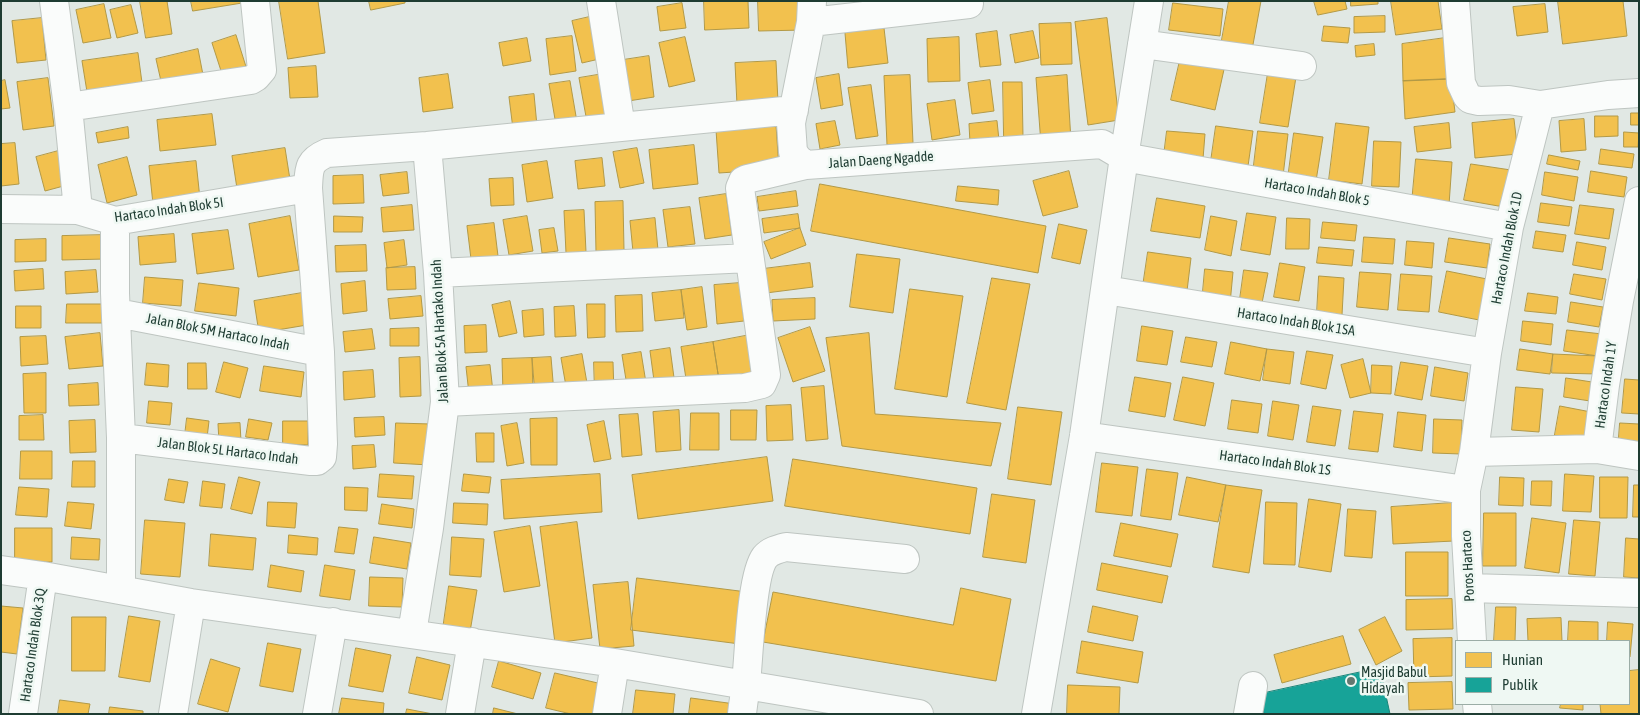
<!DOCTYPE html>
<style>
body{margin:0}
#map{position:relative;width:1640px;height:715px;overflow:hidden;background:#e1e8e4;font-family:"Asap Condensed",sans-serif}
canvas{display:block}
.frame{position:absolute;inset:0;border:2px solid #1e3c32;pointer-events:none}
.legend{position:absolute;left:1455px;top:640px;width:175px;height:65px;box-sizing:border-box;background:#eff8f3;border:1px solid #9bada6;margin:0;padding:6px 9px;list-style:none;font-size:15px;color:#1e3c32}
.legend li{display:flex;align-items:center;gap:10px;height:25px}
.legend b{width:25px;border:1px solid #9bada6}
</style>
<div id="map">
<canvas width="1640" height="715"></canvas>
<div class="frame"></div>
<ul class="legend">
<li><b style="height:14px;background:#f2c14e"></b>Hunian</li>
<li><b style="height:14px;background:#17a398"></b>Publik</li>
</ul>
</div>
<script>
const ctx = document.querySelector('canvas').getContext('2d');
ctx.lineJoin = 'round';
function paint(path, color) { ctx.fillStyle = color; ctx.fill(path, 'evenodd'); }
function trace(path, color, width, dash) { ctx.strokeStyle = color; ctx.lineWidth = width; ctx.lineCap = dash ? 'butt' : 'round'; ctx.setLineDash(dash || []); ctx.stroke(path); }
function drawText(font, color, halo, rows, align = 'center') {
  ctx.font = font + ' "Asap Condensed",sans-serif'; ctx.lineWidth = 5; ctx.setLineDash([]); ctx.textBaseline = 'middle'; ctx.strokeStyle = halo; ctx.fillStyle = color; for (const [text, x, y, turn = 0] of rows) {
    ctx.save(); ctx.translate(x, y); ctx.rotate((+turn || 0) * Math.PI / 180); ctx.textAlign = isNaN(turn) ? turn : align; if (halo) ctx.strokeText(text, 0, 0); ctx.fillText(text, 0, 0); ctx.restore();
  }
}
const homes = new Path2D(`
 M 140,1 L 167,1 L 172,34 L 146,38 Z
 M 191,1 L 242,1 L 242,3 L 193,11 Z
 M 279,1 L 318,1 L 325,53 L 288,59 Z
 M 369,1 L 405,1 L 405,3 L 371,10 Z
 M 704,1 L 748,1 L 749,28 L 705,30 Z
 M 758,1 L 803,1 L 804,30 L 759,31 Z
 M 1229,1 L 1261,1 L 1252,50 L 1221,45 Z
 M 1314,1 L 1345,1 L 1347,9 L 1318,15 Z
 M 1351,1 L 1378,1 L 1378,4 L 1351,6 Z
 M 1391,1 L 1438,1 L 1442,29 L 1396,35 Z
 M 1558,1 L 1623,1 L 1627,36 L 1563,44 Z
 M 682,3 L 686,28 L 660,31 L 657,7 Z
 M 1173,3 L 1223,9 L 1220,36 L 1169,30 Z
 M 104,4 L 111,38 L 83,43 L 76,10 Z
 M 1545,4 L 1548,32 L 1517,36 L 1513,7 Z
 M 131,5 L 138,33 L 117,38 L 110,10 Z
 M 598,15 L 608,57 L 582,63 L 572,21 Z
 M 1385,16 L 1385,32 L 1354,33 L 1354,17 Z
 M 42,18 L 46,60 L 17,63 L 12,21 Z
 M 1107,18 L 1119,120 L 1088,125 L 1075,22 Z
 M 1071,23 L 1072,64 L 1041,65 L 1039,24 Z
 M 1324,26 L 1350,28 L 1348,43 L 1322,41 Z
 M 884,28 L 888,63 L 848,68 L 845,33 Z
 M 997,31 L 1001,65 L 980,67 L 976,34 Z
 M 1033,31 L 1039,58 L 1015,63 L 1010,35 Z
 M 236,35 L 248,73 L 224,80 L 212,43 Z
 M 572,36 L 576,71 L 550,75 L 546,39 Z
 M 685,37 L 695,81 L 669,87 L 659,43 Z
 M 959,37 L 960,81 L 928,82 L 927,39 Z
 M 527,38 L 531,61 L 503,66 L 499,43 Z
 M 1445,38 L 1451,79 L 1403,81 L 1402,44 Z
 M 1374,44 L 1375,55 L 1356,57 L 1355,46 Z
 M 198,49 L 204,80 L 163,90 L 156,59 Z
 M 138,53 L 143,90 L 88,98 L 82,61 Z
 M 649,56 L 654,97 L 628,101 L 623,60 Z
 M 1181,56 L 1225,65 L 1215,110 L 1171,100 Z
 M 776,61 L 778,102 L 737,105 L 735,63 Z
 M 316,66 L 318,97 L 290,98 L 288,68 Z
 M 609,73 L 616,116 L 587,122 L 579,78 Z
 M 1268,73 L 1296,77 L 1288,127 L 1260,123 Z
 M 448,74 L 453,108 L 423,112 L 419,78 Z
 M 839,74 L 843,105 L 821,109 L 816,78 Z
 M 910,75 L 913,143 L 887,145 L 884,76 Z
 M 1067,75 L 1071,141 L 1041,144 L 1036,78 Z
 M 48,78 L 54,126 L 23,130 L 17,82 Z
 M 1451,79 L 1455,112 L 1405,119 L 1403,81 Z
 M 5,80 L 10,108 L 1,109 L 1,81 Z
 M 990,80 L 994,111 L 972,114 L 968,83 Z
 M 570,81 L 577,122 L 556,125 L 549,84 Z
 M 1003,82 L 1022,82 L 1023,137 L 1004,137 Z
 M 871,85 L 878,136 L 856,139 L 848,88 Z
 M 534,94 L 537,126 L 513,129 L 509,97 Z
 M 955,100 L 960,135 L 932,140 L 927,104 Z
 M 1631,113 L 1639,113 L 1639,125 L 1631,125 Z
 M 212,114 L 216,145 L 160,151 L 157,120 Z
 M 1595,116 L 1618,116 L 1618,136 L 1595,137 Z
 M 1514,119 L 1518,154 L 1475,158 L 1472,123 Z
 M 1584,119 L 1586,150 L 1561,152 L 1559,121 Z
 M 835,121 L 840,145 L 820,149 L 816,124 Z
 M 997,121 L 999,140 L 970,143 L 969,124 Z
 M 1336,123 L 1369,127 L 1362,184 L 1329,180 Z
 M 1449,123 L 1451,148 L 1417,152 L 1414,127 Z
 M 776,125 L 779,169 L 719,173 L 716,130 Z
 M 1216,126 L 1253,131 L 1247,173 L 1210,168 Z
 M 128,127 L 129,138 L 98,143 L 96,133 Z
 M 1167,131 L 1205,134 L 1203,159 L 1164,155 Z
 M 1258,131 L 1288,134 L 1283,176 L 1253,173 Z
 M 1624,132 L 1639,133 L 1638,147 L 1624,147 Z
 M 1294,133 L 1323,137 L 1316,181 L 1288,178 Z
 M 1374,141 L 1401,142 L 1399,187 L 1372,186 Z
 M 15,143 L 19,184 L 1,186 L 1,144 Z
 M 694,145 L 698,184 L 653,189 L 649,150 Z
 M 285,148 L 291,186 L 238,195 L 232,156 Z
 M 637,148 L 644,183 L 620,188 L 613,152 Z
 M 1601,149 L 1634,154 L 1632,168 L 1599,164 Z
 M 62,150 L 71,184 L 45,191 L 36,157 Z
 M 1549,155 L 1580,161 L 1578,170 L 1547,164 Z
 M 127,157 L 137,195 L 107,203 L 98,165 Z
 M 602,158 L 605,186 L 578,189 L 575,161 Z
 M 1416,159 L 1452,162 L 1449,205 L 1412,202 Z
 M 196,161 L 200,199 L 153,204 L 149,166 Z
 M 547,161 L 553,198 L 527,202 L 522,165 Z
 M 1471,164 L 1511,170 L 1504,207 L 1464,200 Z
 M 1069,171 L 1078,207 L 1043,216 L 1033,181 Z
 M 1591,171 L 1627,177 L 1624,197 L 1588,192 Z
 M 407,172 L 409,193 L 383,196 L 380,175 Z
 M 1545,172 L 1578,177 L 1574,201 L 1542,195 Z
 M 363,175 L 364,203 L 333,204 L 333,176 Z
 M 513,178 L 514,205 L 491,206 L 489,179 Z
 M 820,184 L 1046,226 L 1038,273 L 811,231 Z
 M 958,186 L 999,190 L 998,205 L 956,201 Z
 M 796,191 L 798,206 L 759,211 L 757,197 Z
 M 726,194 L 732,235 L 705,239 L 699,198 Z
 M 1157,198 L 1205,206 L 1200,238 L 1151,231 Z
 M 623,201 L 624,250 L 596,252 L 595,202 Z
 M 1541,203 L 1572,207 L 1569,226 L 1538,222 Z
 M 412,205 L 414,230 L 383,232 L 381,208 Z
 M 1580,205 L 1614,209 L 1609,239 L 1575,234 Z
 M 690,207 L 695,244 L 668,247 L 663,210 Z
 M 584,210 L 586,252 L 566,253 L 564,211 Z
 M 1247,213 L 1276,217 L 1270,255 L 1241,250 Z
 M 798,214 L 800,228 L 764,233 L 762,219 Z
 M 290,216 L 299,270 L 258,277 L 249,224 Z
 M 334,216 L 363,217 L 362,232 L 334,232 Z
 M 527,216 L 533,251 L 509,255 L 503,220 Z
 M 1211,216 L 1237,221 L 1231,256 L 1205,250 Z
 M 655,218 L 658,250 L 633,252 L 630,221 Z
 M 1287,218 L 1310,219 L 1309,249 L 1286,249 Z
 M 1323,222 L 1357,225 L 1355,241 L 1321,238 Z
 M 494,223 L 498,256 L 471,259 L 467,226 Z
 M 1059,224 L 1087,230 L 1080,264 L 1052,258 Z
 M 554,228 L 558,251 L 542,253 L 539,230 Z
 M 800,228 L 806,245 L 771,259 L 764,242 Z
 M 228,230 L 234,269 L 197,274 L 192,234 Z
 M 1536,231 L 1566,235 L 1563,252 L 1533,248 Z
 M 174,234 L 176,262 L 140,265 L 138,237 Z
 M 105,235 L 106,259 L 62,260 L 62,236 Z
 M 1364,237 L 1395,239 L 1393,264 L 1362,262 Z
 M 1449,238 L 1490,244 L 1487,268 L 1445,262 Z
 M 46,239 L 46,261 L 15,262 L 15,240 Z
 M 404,240 L 407,265 L 387,268 L 384,243 Z
 M 1407,241 L 1434,243 L 1432,268 L 1405,265 Z
 M 1577,242 L 1606,247 L 1602,270 L 1573,265 Z
 M 366,245 L 367,271 L 336,272 L 335,246 Z
 M 1319,247 L 1354,250 L 1352,266 L 1317,263 Z
 M 1148,252 L 1191,258 L 1187,291 L 1143,286 Z
 M 857,254 L 900,259 L 893,313 L 850,307 Z
 M 810,263 L 813,287 L 766,293 L 763,269 Z
 M 1280,263 L 1305,267 L 1299,301 L 1274,297 Z
 M 415,267 L 416,289 L 387,290 L 386,268 Z
 M 43,269 L 44,289 L 15,291 L 14,271 Z
 M 1205,269 L 1233,272 L 1230,304 L 1202,302 Z
 M 96,270 L 98,292 L 66,294 L 65,272 Z
 M 1244,270 L 1268,273 L 1262,303 L 1240,299 Z
 M 1447,271 L 1487,279 L 1479,320 L 1439,312 Z
 M 1360,272 L 1391,274 L 1388,310 L 1357,307 Z
 M 1401,274 L 1432,276 L 1429,312 L 1398,310 Z
 M 1574,274 L 1606,279 L 1602,300 L 1570,294 Z
 M 1319,276 L 1344,278 L 1342,315 L 1317,313 Z
 M 145,277 L 183,280 L 181,306 L 143,303 Z
 M 992,278 L 1030,284 L 1006,410 L 967,403 Z
 M 365,281 L 367,311 L 343,314 L 341,284 Z
 M 199,283 L 239,288 L 236,316 L 195,311 Z
 M 740,283 L 744,321 L 717,324 L 714,285 Z
 M 702,287 L 707,327 L 687,330 L 681,290 Z
 M 910,289 L 963,296 L 947,397 L 895,389 Z
 M 681,290 L 684,318 L 655,321 L 652,293 Z
 M 302,293 L 307,325 L 259,333 L 254,301 Z
 M 1528,293 L 1558,297 L 1556,314 L 1525,311 Z
 M 642,295 L 643,331 L 616,332 L 615,296 Z
 M 421,296 L 423,316 L 390,319 L 388,299 Z
 M 815,298 L 815,319 L 773,321 L 772,300 Z
 M 510,301 L 517,333 L 499,337 L 492,305 Z
 M 1571,302 L 1603,307 L 1599,327 L 1568,322 Z
 M 67,304 L 105,304 L 104,323 L 66,323 Z
 M 587,304 L 605,304 L 605,337 L 588,338 Z
 M 16,306 L 41,306 L 41,328 L 16,328 Z
 M 574,306 L 576,336 L 555,337 L 554,307 Z
 M 543,309 L 544,335 L 524,337 L 522,311 Z
 M 1523,321 L 1553,324 L 1551,345 L 1521,341 Z
 M 486,325 L 487,352 L 465,353 L 464,326 Z
 M 1142,326 L 1173,331 L 1167,365 L 1137,361 Z
 M 810,327 L 825,371 L 793,382 L 778,338 Z
 M 419,328 L 419,346 L 390,346 L 390,329 Z
 M 372,329 L 375,349 L 345,352 L 343,332 Z
 M 1567,330 L 1602,334 L 1598,356 L 1564,351 Z
 M 100,333 L 103,366 L 69,369 L 65,337 Z
 M 869,333 L 875,414 L 1001,423 L 991,466 L 842,446 L 826,338 Z
 M 750,335 L 757,373 L 719,380 L 713,342 Z
 M 46,336 L 48,364 L 21,366 L 20,337 Z
 M 1186,337 L 1217,342 L 1212,367 L 1181,362 Z
 M 713,342 L 719,380 L 687,385 L 681,347 Z
 M 1231,342 L 1267,349 L 1260,381 L 1225,374 Z
 M 670,348 L 675,385 L 655,388 L 650,351 Z
 M 1267,349 L 1294,352 L 1290,384 L 1263,380 Z
 M 1520,349 L 1553,354 L 1550,374 L 1517,370 Z
 M 1307,351 L 1333,355 L 1326,389 L 1301,384 Z
 M 641,352 L 647,389 L 628,392 L 622,355 Z
 M 582,354 L 588,389 L 567,392 L 561,358 Z
 M 1553,354 L 1598,356 L 1598,374 L 1552,373 Z
 M 420,357 L 421,396 L 400,397 L 399,358 Z
 M 551,357 L 554,393 L 535,395 L 532,358 Z
 M 532,358 L 533,392 L 503,393 L 502,359 Z
 M 1363,359 L 1371,393 L 1350,398 L 1341,365 Z
 M 224,362 L 248,368 L 240,398 L 216,392 Z
 M 594,362 L 613,362 L 614,393 L 595,393 Z
 M 1401,362 L 1428,366 L 1422,400 L 1395,395 Z
 M 147,363 L 169,365 L 168,387 L 145,385 Z
 M 188,363 L 206,363 L 207,389 L 188,389 Z
 M 490,365 L 493,392 L 469,394 L 466,367 Z
 M 1372,365 L 1392,366 L 1391,394 L 1371,393 Z
 M 264,366 L 304,372 L 301,397 L 260,391 Z
 M 1435,367 L 1468,373 L 1464,401 L 1431,396 Z
 M 373,370 L 375,397 L 344,400 L 343,372 Z
 M 46,373 L 46,413 L 24,413 L 23,374 Z
 M 1135,377 L 1171,383 L 1165,417 L 1129,411 Z
 M 1183,377 L 1214,383 L 1205,426 L 1174,420 Z
 M 1566,378 L 1592,382 L 1590,401 L 1564,397 Z
 M 1625,379 L 1639,380 L 1639,414 L 1622,413 Z
 M 98,383 L 99,405 L 69,406 L 68,385 Z
 M 824,386 L 828,439 L 806,441 L 801,388 Z
 M 1516,387 L 1543,389 L 1539,432 L 1512,430 Z
 M 1232,400 L 1262,404 L 1258,433 L 1228,429 Z
 M 149,401 L 172,403 L 170,425 L 147,423 Z
 M 1273,401 L 1299,405 L 1293,440 L 1268,436 Z
 M 791,405 L 793,440 L 767,441 L 766,406 Z
 M 1313,406 L 1341,410 L 1335,446 L 1307,442 Z
 M 1560,406 L 1591,412 L 1585,445 L 1554,440 Z
 M 1018,407 L 1062,412 L 1051,485 L 1008,479 Z
 M 679,410 L 681,450 L 656,452 L 653,412 Z
 M 731,410 L 757,410 L 756,440 L 731,440 Z
 M 1354,411 L 1383,414 L 1378,452 L 1349,449 Z
 M 1398,412 L 1426,415 L 1422,451 L 1394,447 Z
 M 691,413 L 719,413 L 719,450 L 690,450 Z
 M 638,414 L 642,455 L 622,457 L 619,415 Z
 M 43,415 L 44,440 L 19,440 L 19,416 Z
 M 384,417 L 385,435 L 355,437 L 354,418 Z
 M 187,418 L 209,421 L 207,438 L 185,435 Z
 M 557,418 L 557,465 L 531,465 L 530,419 Z
 M 249,419 L 272,423 L 268,440 L 246,437 Z
 M 1434,419 L 1462,420 L 1461,454 L 1433,453 Z
 M 95,420 L 96,452 L 70,453 L 69,421 Z
 M 283,421 L 308,421 L 308,445 L 283,444 Z
 M 604,421 L 611,459 L 594,462 L 587,425 Z
 M 240,423 L 241,441 L 219,442 L 218,424 Z
 M 396,423 L 431,424 L 429,465 L 394,463 Z
 M 517,423 L 524,463 L 507,466 L 501,426 Z
 M 1620,423 L 1639,424 L 1639,452 L 1618,450 Z
 M 476,433 L 494,433 L 494,462 L 477,462 Z
 M 374,445 L 376,467 L 353,469 L 352,446 Z
 M 21,451 L 52,451 L 52,479 L 20,479 Z
 M 767,457 L 773,501 L 638,519 L 632,475 Z
 M 793,459 L 977,488 L 970,534 L 785,506 Z
 M 73,461 L 95,461 L 95,487 L 72,487 Z
 M 1102,463 L 1138,467 L 1132,516 L 1096,512 Z
 M 1147,469 L 1178,473 L 1171,520 L 1141,516 Z
 M 380,474 L 414,476 L 412,499 L 378,497 Z
 M 464,474 L 491,477 L 489,493 L 462,491 Z
 M 600,474 L 602,512 L 504,519 L 501,480 Z
 M 1565,474 L 1594,476 L 1591,512 L 1563,511 Z
 M 239,477 L 260,482 L 252,514 L 231,509 Z
 M 1187,477 L 1226,485 L 1218,522 L 1179,515 Z
 M 1500,477 L 1524,478 L 1523,506 L 1499,505 Z
 M 1600,477 L 1628,477 L 1627,518 L 1600,518 Z
 M 169,479 L 188,482 L 184,503 L 165,500 Z
 M 203,481 L 225,484 L 222,508 L 200,506 Z
 M 1532,481 L 1552,481 L 1551,506 L 1531,505 Z
 M 1226,485 L 1262,490 L 1249,573 L 1213,567 Z
 M 1634,485 L 1639,485 L 1639,517 L 1633,517 Z
 M 19,487 L 49,489 L 47,517 L 16,515 Z
 M 345,487 L 368,488 L 367,511 L 345,510 Z
 M 992,494 L 1035,500 L 1026,563 L 983,557 Z
 M 1309,499 L 1341,504 L 1331,572 L 1299,567 Z
 M 68,502 L 94,504 L 91,529 L 65,526 Z
 M 268,502 L 297,503 L 295,528 L 267,526 Z
 M 1266,502 L 1297,503 L 1295,565 L 1264,564 Z
 M 454,503 L 488,504 L 487,525 L 453,523 Z
 M 1452,503 L 1454,541 L 1393,544 L 1391,507 Z
 M 382,504 L 414,509 L 412,528 L 379,524 Z
 M 1348,509 L 1376,511 L 1372,558 L 1345,556 Z
 M 1484,513 L 1516,513 L 1516,566 L 1483,566 Z
 M 1532,518 L 1566,523 L 1559,573 L 1525,568 Z
 M 145,520 L 185,523 L 180,577 L 141,574 Z
 M 1574,520 L 1600,522 L 1595,576 L 1569,574 Z
 M 577,522 L 592,638 L 555,643 L 540,527 Z
 M 1121,523 L 1178,534 L 1171,567 L 1114,556 Z
 M 530,526 L 540,586 L 504,592 L 494,532 Z
 M 339,527 L 358,529 L 354,554 L 335,552 Z
 M 15,528 L 52,528 L 52,562 L 15,562 Z
 M 211,534 L 256,538 L 253,570 L 209,566 Z
 M 289,535 L 318,538 L 317,555 L 288,553 Z
 M 72,537 L 100,539 L 99,560 L 71,559 Z
 M 374,537 L 411,543 L 407,569 L 370,563 Z
 M 452,537 L 484,539 L 481,577 L 450,575 Z
 M 1626,538 L 1639,539 L 1639,578 L 1624,577 Z
 M 1406,552 L 1448,552 L 1448,596 L 1406,596 Z
 M 1102,563 L 1168,576 L 1162,603 L 1097,590 Z
 M 271,565 L 304,571 L 301,592 L 268,587 Z
 M 325,565 L 355,570 L 350,600 L 320,596 Z
 M 370,577 L 403,578 L 402,607 L 369,606 Z
 M 637,578 L 747,592 L 740,644 L 631,630 Z
 M 628,582 L 634,646 L 600,649 L 593,585 Z
 M 449,586 L 477,590 L 470,632 L 443,629 Z
 M 961,588 L 1011,599 L 996,681 L 763,642 L 773,592 L 953,625 Z
 M 1452,599 L 1453,629 L 1406,630 L 1406,600 Z
 M 1,606 L 23,608 L 17,654 L 1,652 Z
 M 1093,606 L 1138,616 L 1133,641 L 1088,632 Z
 M 1496,607 L 1516,607 L 1515,641 L 1494,641 Z
 M 129,616 L 160,621 L 150,682 L 119,677 Z
 M 72,617 L 106,617 L 105,671 L 72,671 Z
 M 1385,617 L 1402,651 L 1376,665 L 1359,630 Z
 M 1561,618 L 1562,641 L 1528,641 L 1527,619 Z
 M 1569,621 L 1598,622 L 1598,641 L 1568,641 Z
 M 1608,622 L 1633,624 L 1630,657 L 1629,657 L 1629,641 L 1607,641 Z
 M 1343,636 L 1351,664 L 1282,683 L 1274,655 Z
 M 1452,638 L 1452,676 L 1414,677 L 1413,639 Z
 M 1082,641 L 1143,652 L 1138,683 L 1077,673 Z
 M 268,643 L 301,649 L 293,692 L 260,686 Z
 M 356,648 L 391,655 L 383,692 L 349,686 Z
 M 417,657 L 450,665 L 442,700 L 409,693 Z
 M 211,659 L 240,668 L 228,712 L 198,704 Z
 M 499,661 L 541,673 L 533,699 L 492,687 Z
 M 1639,670 L 1639,714 L 1601,714 L 1600,704 L 1629,704 L 1629,671 Z
 M 555,673 L 602,684 L 595,714 L 571,714 L 546,708 Z
 M 1452,682 L 1453,709 L 1409,710 L 1408,683 Z
 M 1068,685 L 1120,687 L 1119,714 L 1067,714 Z
 M 636,690 L 675,694 L 673,714 L 633,714 Z
 M 342,698 L 384,703 L 383,714 L 339,714 Z
 M 691,698 L 735,704 L 733,714 L 689,714 Z
 M 60,700 L 90,704 L 88,714 L 58,714 Z
 M 1561,704 L 1583,704 L 1583,710 L 1560,708 Z
 M 110,707 L 143,711 L 143,714 L 109,714 Z
 M 494,708 L 518,714 L 493,714 Z
 M 407,709 L 433,714 L 406,714 Z`);
paint(homes, '#f2c14e');
trace(homes, '#b29946', 1);
const public = new Path2D(`
 M 1380,668 L 1390,714 L 1264,714 L 1260,694 Z`);
paint(public, '#17a398');
trace(public, '#198479', 1);
const minor = new Path2D(`
 M 54,1 L 68,107 L 78,210
 M 601,1 L 621,127
 M 1455,1 L 1461,83 L 1467,96 L 1470,99 L 1479,101 L 1509,100 L 1540,105
 M 811,22 L 969,4
 M 1142,44 L 1302,66
 M 68,107 L 251,80 L 256,77 L 262,70 L 255,1
 M 806,165 L 798,159 L 793,152 L 791,123 L 811,22 L 812,1
 M 1,209 L 78,210 L 115,221 L 308,188
 M 115,221 L 115,293 L 121,438 L 121,590
 M 438,273 L 749,258
 M 1106,290 L 1487,353
 M 117,313 L 320,352
 M 445,402 L 745,388 L 762,384 L 766,375 L 740,188 L 743,181 L 747,179 L 806,165 L 1102,144 L 1124,157 L 1509,227
 M 1084,436 L 1466,490
 M 121,438 L 311,461 L 317,461 L 322,457 L 323,444 L 320,352 L 308,188 C 309,169 308,161 327,153 L 427,146 L 794,110
 M 1597,449 L 1639,456
 M 1474,452 L 1597,449 L 1605,385 L 1619,301 L 1639,201
 M 1,570 L 43,576 L 191,603 L 615,663 L 919,714
 M 1469,588 L 1639,593
 M 412,633 L 429,528 L 445,402 L 438,273 L 427,146
 M 1472,641 L 1466,536 L 1466,490 L 1474,452 L 1487,353 L 1509,227 L 1540,105 L 1608,95 L 1639,93
 M 1477,704 L 1478,714
 M 23,714 L 43,576
 M 173,714 L 191,603
 M 317,714 L 333,622
 M 460,714 L 472,642
 M 607,714 L 615,663
 M 742,714 C 743,704 745,693 746,683 C 749,657 751,575 765,557 C 770,551 778,549 786,547 L 905,559
 M 1036,714 L 1084,436 L 1124,157 L 1149,1
 M 1248,714 L 1253,686`);
trace(minor, '#bec5c1', 30);
trace(minor, '#fafcfb', 28);
for (const [x, y, r, color] of [
 [1351,681,5,"#627870"]
]) { const dot = new Path2D(); dot.arc(x, y, r, 0, 2 * Math.PI); ctx.fillStyle = color; ctx.fill(dot); trace(dot, '#eff8f3', 2); }
drawText('14px', '#1e3c32', '#eff8f3', [
 ["Jalan Daeng Ngadde",881,160,-4],
 ["Hartaco Indah Blok 5",1317,192,10],
 ["Hartaco Indah Blok 5I",169,210,-8],
 ["Hartaco Indah Blok 1D",1507,248,-79],
 ["Hartaco Indah Blok 1SA",1296,322,9],
 ["Jalan Blok 5A Hartako Indah",440,331,-93],
 ["Jalan Blok 5M Hartaco Indah",218,332,11],
 ["Hartaco Indah 1Y",1606,385,-82],
 ["Jalan Blok 5L Hartaco Indah",228,451,7],
 ["Hartaco Indah Blok 1S",1275,463,8],
 ["Poros Hartaco",1468,566,-93],
 ["Hartaco Indah Blok 3Q",33,645,-82]
]);
drawText('14px', '#1e3c32', '#eff8f3', [
 ["Masjid Babul",1361,673],
 ["Hidayah",1361,689]
], 'left');
</script>
